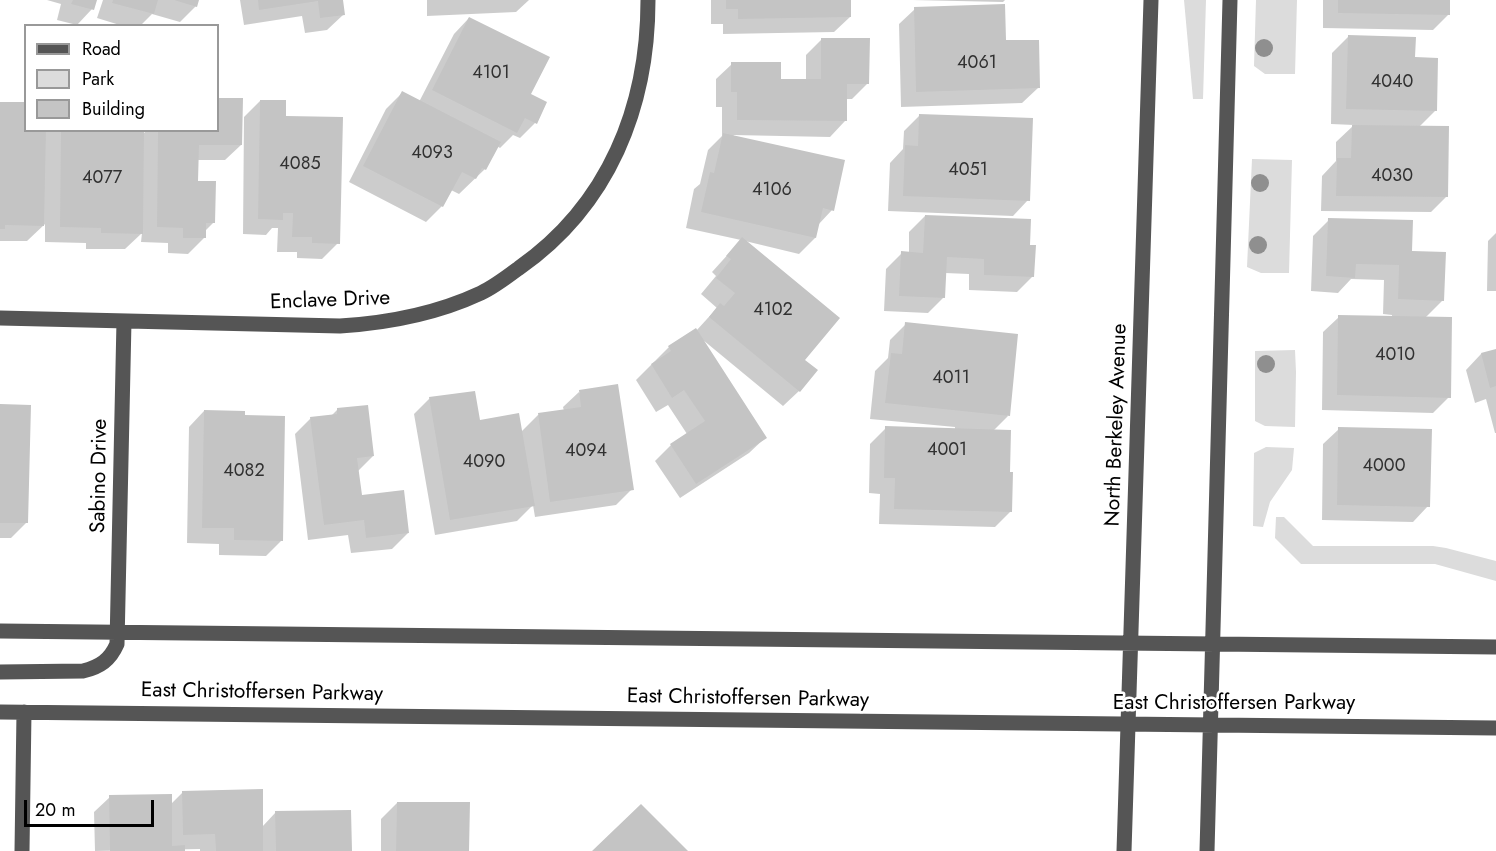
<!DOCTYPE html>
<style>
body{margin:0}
#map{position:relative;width:1496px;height:851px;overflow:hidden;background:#fff;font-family:Jost,sans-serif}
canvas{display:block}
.legend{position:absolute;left:24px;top:24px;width:195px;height:108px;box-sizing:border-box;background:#fff;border:2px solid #999;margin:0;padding:8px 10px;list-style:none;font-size:18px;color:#000}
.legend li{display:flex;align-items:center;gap:12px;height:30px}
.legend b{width:30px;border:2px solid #999}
.scale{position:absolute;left:24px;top:800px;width:130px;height:27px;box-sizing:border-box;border:3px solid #000;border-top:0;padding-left:8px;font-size:18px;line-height:21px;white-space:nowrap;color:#000;-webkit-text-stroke:4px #fff;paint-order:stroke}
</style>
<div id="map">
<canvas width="1496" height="851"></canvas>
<ul class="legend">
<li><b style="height:8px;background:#555"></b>Road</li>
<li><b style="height:16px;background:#dcdcdc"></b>Park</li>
<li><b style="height:16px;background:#c4c4c4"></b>Building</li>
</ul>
<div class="scale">20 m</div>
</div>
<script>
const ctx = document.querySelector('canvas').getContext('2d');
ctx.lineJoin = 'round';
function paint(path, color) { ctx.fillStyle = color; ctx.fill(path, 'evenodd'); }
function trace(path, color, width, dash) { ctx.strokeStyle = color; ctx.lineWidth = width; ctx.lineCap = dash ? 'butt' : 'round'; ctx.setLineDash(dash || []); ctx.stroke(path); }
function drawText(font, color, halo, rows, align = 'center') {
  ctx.font = font + ' Jost,sans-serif'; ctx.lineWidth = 5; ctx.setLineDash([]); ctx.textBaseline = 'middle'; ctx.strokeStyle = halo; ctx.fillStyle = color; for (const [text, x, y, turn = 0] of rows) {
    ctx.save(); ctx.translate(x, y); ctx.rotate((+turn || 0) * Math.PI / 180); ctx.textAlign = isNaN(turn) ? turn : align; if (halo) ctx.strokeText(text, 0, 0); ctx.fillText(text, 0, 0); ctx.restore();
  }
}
paint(new Path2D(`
 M 1184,0 L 1206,0 L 1203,99 L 1193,99 Z
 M 1256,0 L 1297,0 L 1295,74 L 1265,74 L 1254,66 Z
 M 1252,159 L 1292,160 L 1289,273 L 1261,273 L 1247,267 Z
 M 1295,350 L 1296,372 L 1295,427 L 1265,426 L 1255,421 L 1255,351 Z
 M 1266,447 L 1294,448 L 1292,470 L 1270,502 L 1263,527 L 1253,526 L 1254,453 Z
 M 1276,517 L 1284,517 L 1313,546 L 1433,546 L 1446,548 L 1496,561 L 1496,581 L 1435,564 L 1301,564 L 1275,538 Z`), '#dcdcdc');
paint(new Path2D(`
 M 47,0 L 95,0 L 92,9 L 77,25 L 57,20 L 61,4 Z
 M 103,0 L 197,0 L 196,6 L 180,22 L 152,14 L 140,26 L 123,26 L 97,18 Z
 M 240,0 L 341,0 L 343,15 L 327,30 L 305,33 L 302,16 L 244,25 Z
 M 427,0 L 529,0 L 516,12 L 427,16 Z
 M 711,0 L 850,0 L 850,17 L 834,32 L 723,34 L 723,24 L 711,24 Z
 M 912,0 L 1005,0 L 1003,2 Z
 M 1323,0 L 1449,0 L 1449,14 L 1433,30 L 1323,28 Z
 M 915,9 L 1004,42 L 1038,88 L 1022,103 L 901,107 L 899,24 Z
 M 469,18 L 529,95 L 535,123 L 520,138 L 513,135 L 500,148 L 497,146 L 485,169 L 459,194 L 451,190 L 442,206 L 426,222 L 349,182 L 386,109 L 402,93 L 419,102 L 454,34 Z
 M 1348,37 L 1413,58 L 1435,111 L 1419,127 L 1446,197 L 1431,212 L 1321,211 L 1322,176 L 1336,161 L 1336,142 L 1354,125 L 1331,124 L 1332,53 Z
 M 822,39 L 868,83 L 852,99 L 846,99 L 845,121 L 830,137 L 733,135 L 832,210 L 818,225 L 815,238 L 799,254 L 745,241 L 803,360 L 799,391 L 783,406 L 703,340 L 765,438 L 749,453 L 680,498 L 655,461 L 671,445 L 687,434 L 668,405 L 656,412 L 636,380 L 669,347 L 696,331 L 717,308 L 701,294 L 716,276 L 712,272 L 741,240 L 686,228 L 694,189 L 700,184 L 708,150 L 722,136 L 722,107 L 716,107 L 716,79 L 732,64 L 780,80 L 806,80 L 806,55 Z
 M 218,100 L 241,100 L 241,145 L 225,160 L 197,160 L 196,183 L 214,222 L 204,232 L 204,238 L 188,254 L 168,253 L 168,243 L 141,242 L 142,233 L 125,249 L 86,249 L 86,243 L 45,242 L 45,224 L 27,241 L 0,241 L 0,103 L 26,130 L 142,130 L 142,135 L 147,130 L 218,130 Z
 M 260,101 L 284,118 L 338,243 L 322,259 L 297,258 L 297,252 L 277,252 L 278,228 L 272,228 L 266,235 L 243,234 L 244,117 Z
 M 919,116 L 1028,200 L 1013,216 L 888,211 L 890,163 L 903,149 L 904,131 Z
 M 925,216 L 1028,246 L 1033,276 L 1017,292 L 969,290 L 969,274 L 945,273 L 944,297 L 928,313 L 884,311 L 886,269 L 902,253 L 909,253 L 909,232 Z
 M 1329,220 L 1410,253 L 1443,300 L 1425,318 L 1449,397 L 1433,413 L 1322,410 L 1323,332 L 1339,317 L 1392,318 L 1392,315 L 1383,314 L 1384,280 L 1351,279 L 1338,293 L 1311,291 L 1313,236 Z
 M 1496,233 L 1496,291 L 1487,291 L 1488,241 Z
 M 906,324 L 1008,416 L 993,431 L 1011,511 L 995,527 L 879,524 L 880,494 L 869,493 L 870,444 L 886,428 L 955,430 L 955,427 L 870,419 L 875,371 L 888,358 L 890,340 Z
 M 1496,350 L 1496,433 L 1495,433 L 1486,399 L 1475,403 L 1466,370 L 1481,354 Z
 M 579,392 L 632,489 L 616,505 L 535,517 L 533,505 L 517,521 L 435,535 L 414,414 L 430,398 L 479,422 L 521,432 L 538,415 L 564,411 L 563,407 Z
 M 0,406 L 27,522 L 11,538 L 0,538 Z
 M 337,410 L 373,456 L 358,471 L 361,497 L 408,533 L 392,549 L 351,553 L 348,535 L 308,540 L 295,434 L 311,418 L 331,416 Z
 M 204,411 L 282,540 L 266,556 L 219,555 L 219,544 L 187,543 L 189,427 Z
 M 1339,429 L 1428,506 L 1413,522 L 1322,520 L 1323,444 Z
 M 183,792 L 262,827 L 276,812 L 350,851 L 200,851 L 200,849 L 95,851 L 94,812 L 110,797 L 170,805 Z
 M 397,803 L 468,851 L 381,851 L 381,819 Z`), '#0003');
paint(new Path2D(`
 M 73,0 L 97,0 L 94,10 L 71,4 Z
 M 113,0 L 158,0 L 154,14 L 112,3 Z
 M 174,0 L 199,0 L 197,7 Z
 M 258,0 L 343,0 L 345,15 L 320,18 L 318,1 L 259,10 Z
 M 726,0 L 851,0 L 851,17 L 738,19 L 738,9 L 726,9 Z
 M 1338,0 L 1450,0 L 1450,15 L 1338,13 Z
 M 1005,4 L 1006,40 L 1039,40 L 1040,88 L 916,92 L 914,7 Z
 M 469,17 L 550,57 L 531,94 L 547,102 L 537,124 L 525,118 L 517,133 L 432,90 Z
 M 1348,35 L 1416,37 L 1415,57 L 1438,58 L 1437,111 L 1346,109 Z
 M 821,38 L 870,38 L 869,84 L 847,84 L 847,121 L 737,120 L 737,92 L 731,92 L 731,62 L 781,62 L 781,79 L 821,79 Z
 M 402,91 L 501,142 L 486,170 L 482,168 L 476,179 L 462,172 L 443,207 L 363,166 Z
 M 218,98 L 243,98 L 242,145 L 199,145 L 198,181 L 216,181 L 215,223 L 206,223 L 206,238 L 183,238 L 183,228 L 157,227 L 158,130 L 218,130 Z
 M 260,100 L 286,100 L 286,116 L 343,117 L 340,244 L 312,243 L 312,237 L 292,237 L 293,213 L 283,213 L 283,220 L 258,219 Z
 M 0,102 L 26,102 L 26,130 L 46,130 L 44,226 L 5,225 L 5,229 L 0,229 Z
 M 919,114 L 1033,118 L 1030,201 L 903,196 L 905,145 L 918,146 Z
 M 1352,125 L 1449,126 L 1448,197 L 1336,196 L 1337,158 L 1351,158 Z
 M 61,130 L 144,130 L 143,234 L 101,233 L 101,228 L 60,227 Z
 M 723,133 L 845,160 L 834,211 L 823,208 L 816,238 L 701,212 L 710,172 L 714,173 Z
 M 925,215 L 1031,219 L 1030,245 L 1036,245 L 1034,277 L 984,275 L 984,259 L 947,257 L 945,298 L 899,296 L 901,251 L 923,253 Z
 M 1328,218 L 1413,220 L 1412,251 L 1446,252 L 1444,301 L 1398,299 L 1399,265 L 1356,264 L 1355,278 L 1326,276 Z
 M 742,237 L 840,318 L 805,360 L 818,370 L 800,392 L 709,317 L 720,303 L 724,306 L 735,293 L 716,278 L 731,259 L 726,256 Z
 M 1338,315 L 1452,317 L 1451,398 L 1337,395 Z
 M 905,322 L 1018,334 L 1010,416 L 885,403 L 891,353 L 902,354 Z
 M 696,328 L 767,438 L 696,484 L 670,444 L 705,421 L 684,390 L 672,398 L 651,364 L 671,351 L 668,346 Z
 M 1496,349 L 1496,386 L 1490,388 L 1481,353 Z
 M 618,384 L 634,490 L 550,502 L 538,413 L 581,407 L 579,390 Z
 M 475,391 L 480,420 L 519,413 L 535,506 L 450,520 L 429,397 Z
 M 0,404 L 31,405 L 28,523 L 0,523 Z
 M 368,405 L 374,456 L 357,458 L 362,495 L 404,490 L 409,533 L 366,538 L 364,520 L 324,525 L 310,417 L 337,414 L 337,408 Z
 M 204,410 L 245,411 L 245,415 L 285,416 L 283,541 L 234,540 L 234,528 L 202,528 Z
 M 885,426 L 1011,430 L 1010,472 L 1013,472 L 1012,512 L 894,509 L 895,478 L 884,478 Z
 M 1338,427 L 1432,429 L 1430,507 L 1337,505 Z
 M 263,789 L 263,851 L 216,851 L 215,834 L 183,835 L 182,791 Z
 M 172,794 L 172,846 L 185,845 L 185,851 L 110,851 L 109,795 Z
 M 397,802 L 470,802 L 469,851 L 396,851 Z
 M 641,804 L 688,851 L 592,851 Z
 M 351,810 L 352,851 L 276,851 L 275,811 Z`), '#c4c4c4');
trace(new Path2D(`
 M 0,318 L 340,326 C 389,323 436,314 481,293 C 494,287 507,277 519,268 C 609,205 648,107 648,0
 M 0,631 L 1496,647
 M 0,672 L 83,671 C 100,667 110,660 117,644 L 124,321
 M 0,712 L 1496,728
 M 22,851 L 24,712
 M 1124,851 L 1151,0
 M 1207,851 L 1230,0`), '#555', 15);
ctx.fillStyle = '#8f8f8f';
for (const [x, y] of [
 [1264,48],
 [1260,183],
 [1258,245],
 [1266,364]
]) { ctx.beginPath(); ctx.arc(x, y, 9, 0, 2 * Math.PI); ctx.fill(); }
drawText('18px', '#313131', null, [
 ["4061",977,64],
 ["4101",491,74],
 ["4040",1392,83],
 ["4093",432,154],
 ["4085",300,165],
 ["4051",968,171],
 ["4030",1392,177],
 ["4077",102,179],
 ["4106",772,191],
 ["4102",773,311],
 ["4010",1395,356],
 ["4011",951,379],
 ["4001",947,451],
 ["4094",586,452],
 ["4090",484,463],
 ["4000",1384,467],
 ["4082",244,472]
]);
drawText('21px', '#000', '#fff', [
 ["Enclave Drive",330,301,-2],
 ["North Berkeley Avenue",1117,425,-88],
 ["Sabino Drive",100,476,-89],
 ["East Christoffersen Parkway",262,693,1],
 ["East Christoffersen Parkway",748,699,1],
 ["East Christoffersen Parkway",1234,704]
]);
</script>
